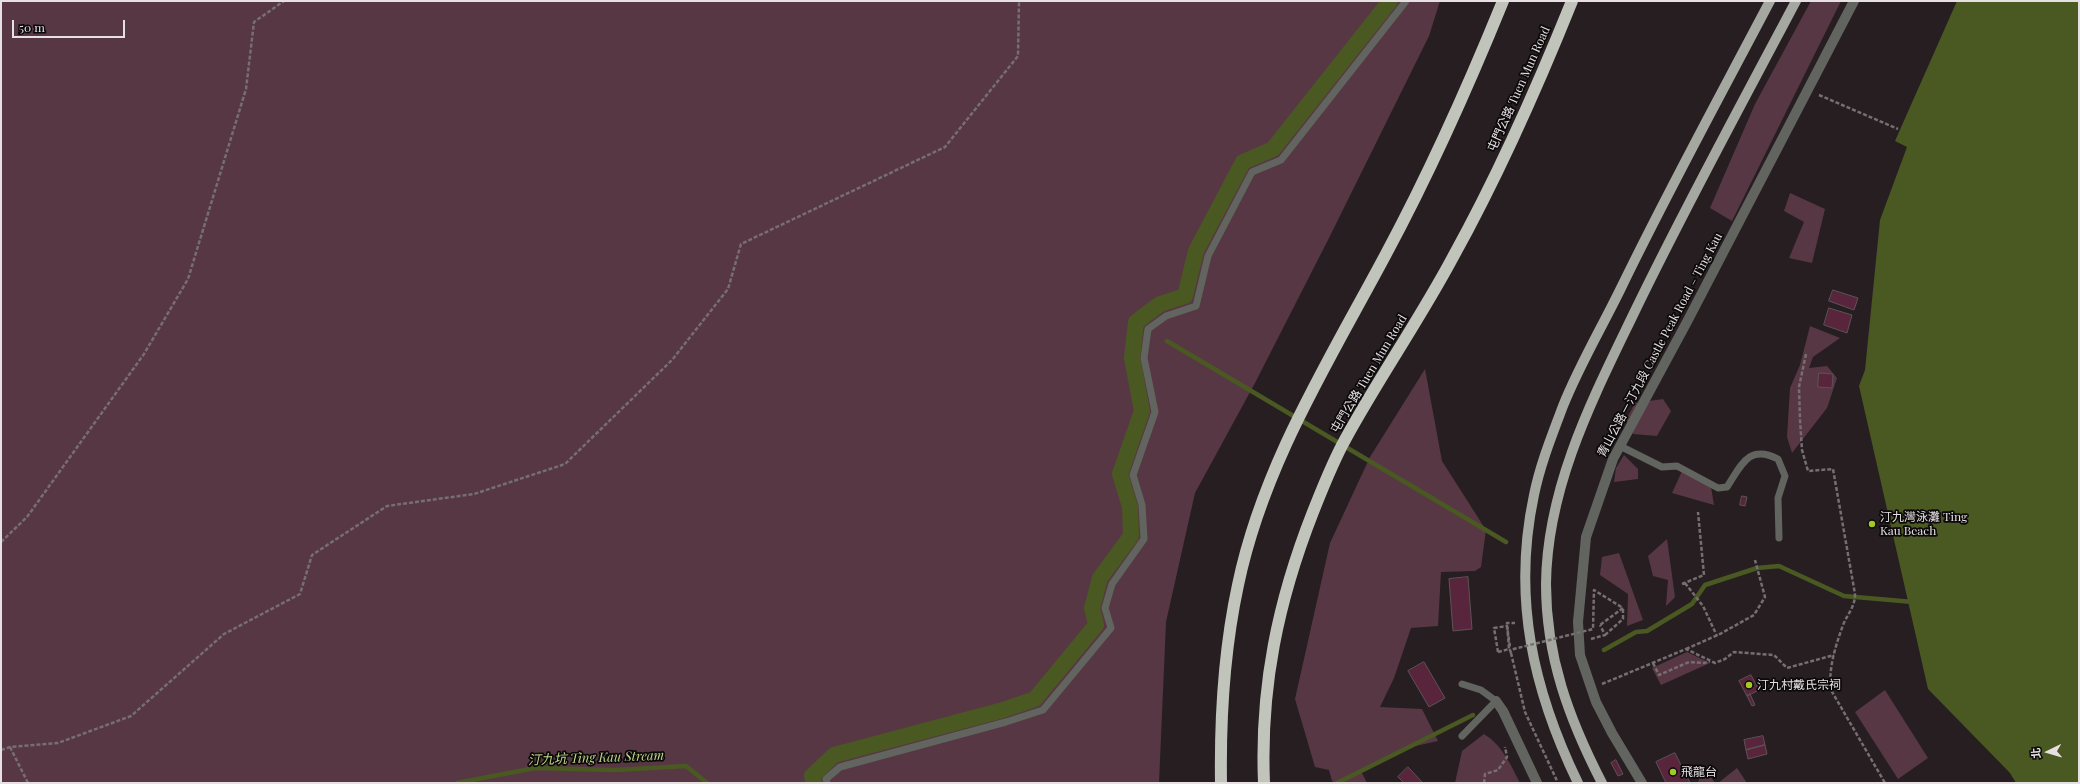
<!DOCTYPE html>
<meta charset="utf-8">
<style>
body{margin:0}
#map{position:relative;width:2080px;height:784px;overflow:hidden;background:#261e21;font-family:"Playfair Display","Noto Sans TC",serif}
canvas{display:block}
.frame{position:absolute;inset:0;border:2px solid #e6e0e2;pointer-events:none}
.north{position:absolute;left:2028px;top:732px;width:40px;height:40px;-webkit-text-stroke:3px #0c090a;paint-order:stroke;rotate:265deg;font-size:11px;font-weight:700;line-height:16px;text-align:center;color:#e6e0e2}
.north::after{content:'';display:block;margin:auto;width:14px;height:18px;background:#e6e0e2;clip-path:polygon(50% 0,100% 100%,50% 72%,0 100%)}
.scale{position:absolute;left:12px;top:20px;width:113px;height:18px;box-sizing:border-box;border:2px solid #e6e0e2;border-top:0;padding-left:5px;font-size:12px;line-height:14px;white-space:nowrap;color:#e6e0e2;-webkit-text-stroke:3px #0c090a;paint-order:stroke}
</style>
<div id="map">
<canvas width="2080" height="784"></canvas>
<div class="frame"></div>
<div class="north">北</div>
<div class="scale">50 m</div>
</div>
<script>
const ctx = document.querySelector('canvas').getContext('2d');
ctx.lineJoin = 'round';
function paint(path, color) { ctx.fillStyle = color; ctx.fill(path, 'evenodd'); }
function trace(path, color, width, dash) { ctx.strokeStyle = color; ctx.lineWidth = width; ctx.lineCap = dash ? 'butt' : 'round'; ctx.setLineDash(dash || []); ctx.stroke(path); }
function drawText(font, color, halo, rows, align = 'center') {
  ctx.font = font + ' "Playfair Display","Noto Sans TC",serif'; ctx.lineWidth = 3.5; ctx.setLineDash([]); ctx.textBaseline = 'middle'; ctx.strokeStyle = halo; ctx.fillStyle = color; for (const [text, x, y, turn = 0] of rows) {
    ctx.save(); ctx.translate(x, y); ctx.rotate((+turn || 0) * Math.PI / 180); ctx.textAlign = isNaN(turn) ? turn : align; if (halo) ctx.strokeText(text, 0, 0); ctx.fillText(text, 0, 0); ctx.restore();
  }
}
paint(new Path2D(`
 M 1,1 L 1440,1 L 1429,36 L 1329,238 L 1255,383 L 1195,493 L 1166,622 L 1159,783 L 1,783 Z
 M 1811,1 L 1841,1 L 1732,221 L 1710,208 L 1755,104 Z
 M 1790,193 L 1825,209 L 1812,263 L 1789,258 L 1804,222 L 1784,211 Z
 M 1810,326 L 1840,338 L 1813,357 L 1809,368 L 1827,366 L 1837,378 L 1827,408 L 1792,453 L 1787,437 L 1790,388 L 1800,365 Z
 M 1425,369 L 1442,461 L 1486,530 L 1481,567 L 1475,571 L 1441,572 L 1438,626 L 1411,628 L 1394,678 L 1380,707 L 1422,709 L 1438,741 L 1402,749 L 1361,771 L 1367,783 L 1335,783 L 1332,781 L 1329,770 L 1315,767 L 1295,699 L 1330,543 L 1370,457 Z
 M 1663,399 L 1671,411 L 1657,436 L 1633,434 L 1626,420 L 1635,403 Z
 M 1624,455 L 1638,469 L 1638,479 L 1614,482 L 1616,468 Z
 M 1683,469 L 1711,487 L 1714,505 L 1672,493 Z
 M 1667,539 L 1675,597 L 1666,606 L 1668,580 L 1653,576 L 1648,556 Z
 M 1619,553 L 1643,620 L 1627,626 L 1628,594 L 1600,575 L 1602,557 Z
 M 1687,652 L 1710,663 L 1661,685 L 1652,668 Z
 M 1885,690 L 1928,758 L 1898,779 L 1855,712 Z
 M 1484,734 C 1502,745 1511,765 1520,783 L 1455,783 L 1462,751 Z
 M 1703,765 L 1715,783 L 1698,783 Z
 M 1737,768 L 1747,783 L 1718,783 Z`), '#573744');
paint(new Path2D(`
 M 1957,1 L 2079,1 L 2079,783 L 2016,783 L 2010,773 L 1928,689 L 1859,386 L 1865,370 L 1880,220 L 1907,147 L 1895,141 Z`), '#4a5921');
trace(new Path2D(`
 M 1167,341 L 1506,542
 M 1604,650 L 1636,632 L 1647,631 L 1692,604 L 1705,585 L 1757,568 L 1779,566 L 1844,596 L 1913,602
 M 457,783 L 535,768 L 615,770 L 686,766 L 707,783
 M 1337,783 L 1473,715`), '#4a5921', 4.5);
trace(new Path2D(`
 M 814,783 L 812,776 L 834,755 L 1003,710 L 1035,699 L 1096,625 L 1092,608 L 1100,578 L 1131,536 L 1130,507 L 1120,474 L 1142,411 L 1132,358 L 1136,322 L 1160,304 L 1185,296 L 1196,251 L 1243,162 L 1273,149 L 1390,1`), '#4a5921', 16);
const building = new Path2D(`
 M 1833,290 L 1858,298 L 1854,310 L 1829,301 Z
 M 1829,308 L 1852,315 L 1847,333 L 1824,325 Z
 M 1819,373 L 1833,374 L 1832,388 L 1818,387 Z
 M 1742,496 L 1747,497 L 1745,506 L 1740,505 Z
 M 1468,577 L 1472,629 L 1453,631 L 1449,579 Z
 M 1424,662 L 1445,698 L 1429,707 L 1408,671 Z
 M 1751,675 L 1759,690 L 1747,696 L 1739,681 Z
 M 1750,694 L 1755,705 L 1752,706 L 1747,696 Z
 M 1763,736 L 1765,745 L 1746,750 L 1744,740 Z
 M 1765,745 L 1767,754 L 1748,759 L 1746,750 Z
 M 1675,753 L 1690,783 L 1666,783 L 1656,762 Z
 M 1616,760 L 1623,774 L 1618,776 L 1611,763 Z
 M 1408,767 L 1423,783 L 1404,783 L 1398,777 Z`);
paint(building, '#59253d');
trace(building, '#5c5356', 1);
trace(new Path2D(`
 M 1819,95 L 1898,129
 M 1806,354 L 1799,387 L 1800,420 L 1802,450 L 1808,471 L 1833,469 L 1855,594 C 1855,607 1848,613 1843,625 C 1836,645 1828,668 1831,690 L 1885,783
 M 1,542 L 27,517 L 144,354 L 188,279 L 246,89 L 254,22 L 284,1
 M 1685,583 L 1703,606 L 1717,636
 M 1682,584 L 1704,575 L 1698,512
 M 1605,635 L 1623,619 L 1623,608
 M 1591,639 L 1605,635 L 1600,625
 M 1686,649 L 1720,634 L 1754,615 L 1765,597 L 1755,560
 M 1498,652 L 1509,649 L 1507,623 L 1515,623
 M 1511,653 L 1525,712 L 1558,783
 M 1653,663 L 1659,675 L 1689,662 L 1704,663 L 1710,661
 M 1602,684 L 1686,649 L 1715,663 L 1725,659 L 1734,652 L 1774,655 L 1787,668 L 1834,655
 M 10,747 L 28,783
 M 1,750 L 10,747 L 58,743 L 131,716 L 224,634 L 300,594 L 312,555 L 387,506 L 474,494 L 565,464 L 672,360 L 728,289 L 741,244 L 945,147 L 1018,56 L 1019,1
 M 1484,783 L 1485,774 L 1498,770 L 1507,757 L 1505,747`), '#766e71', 2.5, [4, 2]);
trace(new Path2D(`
 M 1620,446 L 1662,467 L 1677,466 L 1718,488 L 1727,487 C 1742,464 1749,444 1778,459 L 1785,476 L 1778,498 L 1779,538
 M 1462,684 L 1481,690 L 1496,701 L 1462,736
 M 827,783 L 826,779 L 840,767 L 1006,722 L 1043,710 L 1111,628 L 1105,608 L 1112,584 L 1144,539 L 1142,505 L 1133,475 L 1155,412 L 1144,358 L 1148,329 L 1166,316 L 1196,306 L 1208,256 L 1252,172 L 1281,160 L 1406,1`), '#626460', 7);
trace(new Path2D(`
 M 1496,701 L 1503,711 L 1537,783
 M 1642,783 L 1612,733 L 1596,702 L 1580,655 L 1578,622 L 1586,537 L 1613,459 L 1688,320 L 1854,1`), '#626460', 10);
trace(new Path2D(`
 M 1578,783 C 1533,690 1512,598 1534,495 C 1540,465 1552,435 1563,406 C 1579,366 1602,327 1621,288 C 1668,191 1720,96 1770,1
 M 1602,783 C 1569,719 1546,657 1546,584 C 1547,487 1592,400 1633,315 C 1684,209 1741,105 1796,1`), '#a5a8a0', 10);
trace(new Path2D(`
 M 1221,783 C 1220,717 1224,650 1238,585 C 1263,465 1329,361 1386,254 C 1430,172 1468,87 1503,1
 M 1264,783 C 1260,687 1278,601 1313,512 C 1323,487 1333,461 1346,438 C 1380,376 1420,319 1453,257 C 1499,174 1537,88 1572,1`), '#c0c4ba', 12);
trace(new Path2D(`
 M 1498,652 L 1494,628 L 1507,626 L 1510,647
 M 1511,653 L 1510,650 L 1593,629 L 1594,590 L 1623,608 L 1600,625`), '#766e71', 2.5, [4, 2]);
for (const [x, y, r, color] of [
 [1872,524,4,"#a3c927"],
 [1749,685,4,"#a3c927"],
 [1673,772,4,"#a3c927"]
]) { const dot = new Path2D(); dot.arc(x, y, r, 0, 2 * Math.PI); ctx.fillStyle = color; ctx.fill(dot); trace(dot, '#0c090a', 1.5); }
drawText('12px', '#e6e0e2', '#0c090a', [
 ["屯門公路 Tuen Mun Road",1519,89,-66],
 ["青山公路－汀九段 Castle Peak Road – Ting Kau",1660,345,-62],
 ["屯門公路 Tuen Mun Road",1369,374,-59]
]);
drawText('12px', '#e6e0e2', '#0c090a', [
 ["汀九灣泳灘 Ting",1880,517],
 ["Kau Beach",1880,531],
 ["汀九村戴氏宗祠",1757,685],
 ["飛龍台",1681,772]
], 'left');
drawText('italic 13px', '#bed885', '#0c090a', [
 ["汀九坑 Ting Kau Stream",596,758,-2]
]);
</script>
